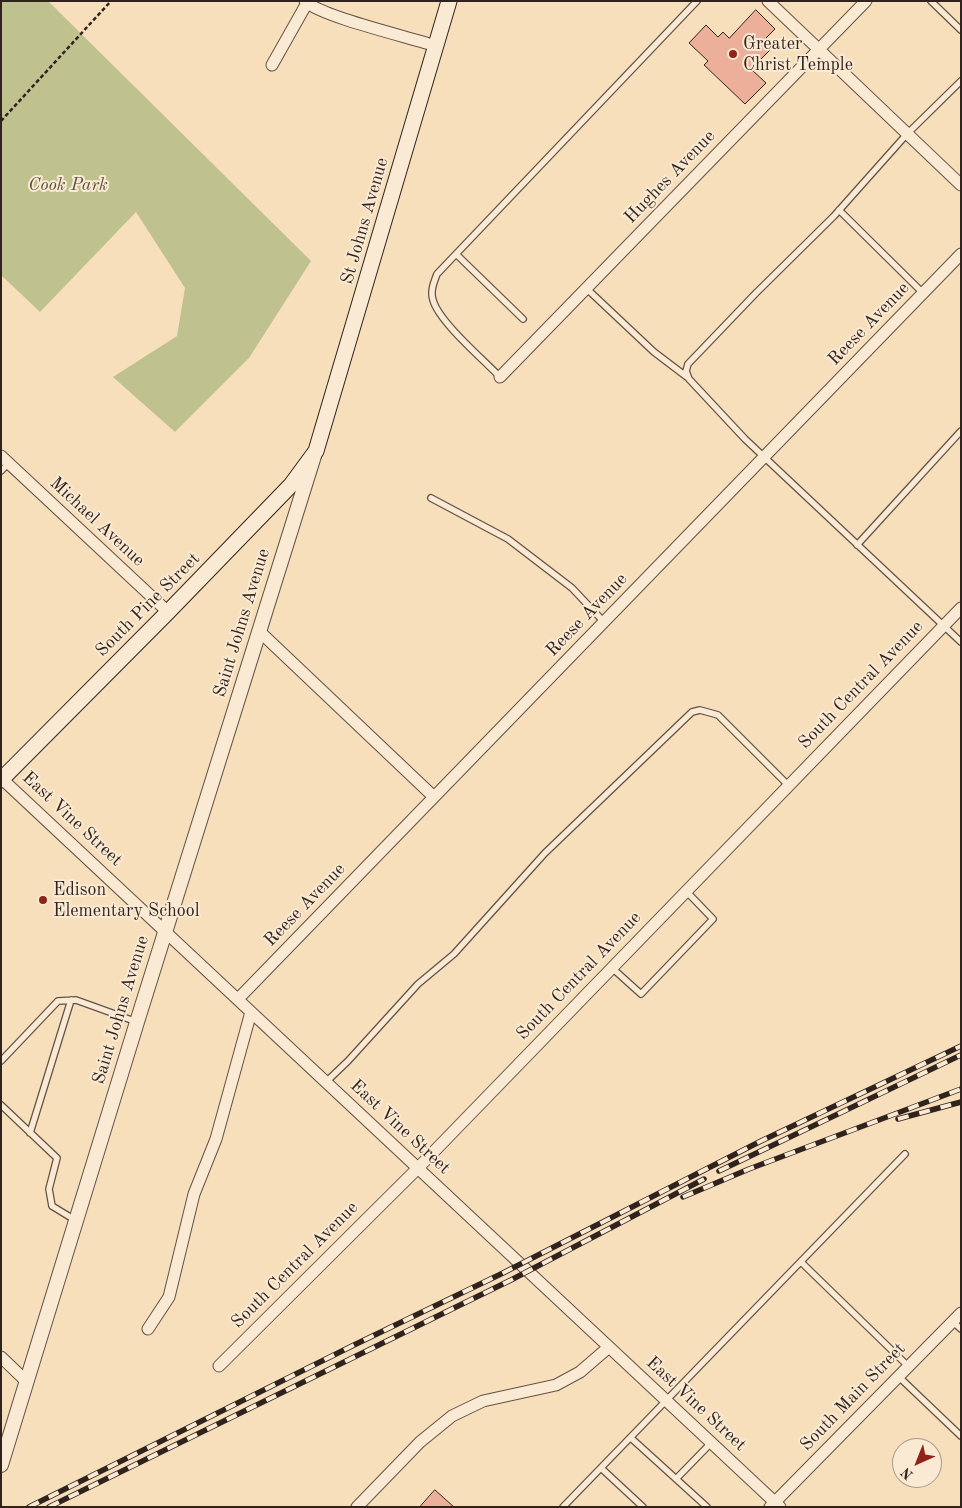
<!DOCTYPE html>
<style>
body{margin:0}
#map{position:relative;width:962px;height:1508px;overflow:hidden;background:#f7dfbc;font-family:"Old Standard TT",serif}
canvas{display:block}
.frame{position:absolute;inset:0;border:2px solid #30231e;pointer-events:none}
.north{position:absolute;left:892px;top:1438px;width:50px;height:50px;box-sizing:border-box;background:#faead3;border:1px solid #a99a8b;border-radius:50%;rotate:224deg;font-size:14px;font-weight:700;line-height:20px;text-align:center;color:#30231e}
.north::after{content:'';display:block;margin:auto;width:18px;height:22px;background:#8f2418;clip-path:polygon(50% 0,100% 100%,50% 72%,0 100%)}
</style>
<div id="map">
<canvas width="962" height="1508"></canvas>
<div class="frame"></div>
<div class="north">N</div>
</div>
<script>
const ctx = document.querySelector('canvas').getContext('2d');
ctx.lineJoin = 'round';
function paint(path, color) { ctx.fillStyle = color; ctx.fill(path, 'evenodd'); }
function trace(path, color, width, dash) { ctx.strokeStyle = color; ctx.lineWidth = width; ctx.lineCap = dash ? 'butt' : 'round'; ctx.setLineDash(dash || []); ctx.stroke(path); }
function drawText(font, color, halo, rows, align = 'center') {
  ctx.font = font + ' "Old Standard TT",serif'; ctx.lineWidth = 4; ctx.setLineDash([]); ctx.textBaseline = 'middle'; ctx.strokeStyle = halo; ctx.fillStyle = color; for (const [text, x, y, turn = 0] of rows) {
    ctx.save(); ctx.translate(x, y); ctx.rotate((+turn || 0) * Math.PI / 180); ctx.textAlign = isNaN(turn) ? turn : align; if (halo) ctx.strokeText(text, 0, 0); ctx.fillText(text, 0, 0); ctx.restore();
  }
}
paint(new Path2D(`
 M 1,1 L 48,1 L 311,261 L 249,358 L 175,432 L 113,377 L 177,336 L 185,288 L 136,212 L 40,312 L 1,275 Z`), '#bfc18f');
const building = new Path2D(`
 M 756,10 L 775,29 L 766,38 L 774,46 L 751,69 L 766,83 L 745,104 L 704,65 L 708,61 L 689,43 L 706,25 L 718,37 L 723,32 L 729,38 Z
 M 435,1490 L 454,1507 L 420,1507 Z`);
paint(building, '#ebaf9a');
trace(building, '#30231e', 1);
const service = new Path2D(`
 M 931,1 L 961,30
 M 961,81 L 907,134 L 834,216 L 756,293 L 688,364 L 686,371 L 689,379 L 745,439 L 961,642
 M 839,210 L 923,293
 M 456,254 L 523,319
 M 586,288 L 654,352 L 687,377
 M 500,377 C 483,359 439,322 433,300 C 430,291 434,282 437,274 L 697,1
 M 1,471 L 9,463
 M 431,498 L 508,539 L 572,588 L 604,622
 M 857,545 L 961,431
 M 611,967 L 641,994 L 713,919 L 686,891
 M 1,1061 L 58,1001 L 76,1000 L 137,1022
 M 326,1082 L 348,1061 L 418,984 L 454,954 L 545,853 L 692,712 L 700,710 L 718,715 L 788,785
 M 1,1105 L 57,1158 L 49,1189 L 52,1206 L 75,1220
 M 30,1133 L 71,1000
 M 801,1262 L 908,1366
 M 952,1321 L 961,1329
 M 898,1376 L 961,1436
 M 631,1438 L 707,1507
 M 601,1468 L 643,1507
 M 676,1479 L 711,1443
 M 563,1507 L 905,1154`);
const minor = new Path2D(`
 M 305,1 C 322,17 409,37 436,46
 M 768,1 L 961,185
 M 272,65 L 307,3
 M 500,377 L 866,1
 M 1,456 L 168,612
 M 259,631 L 434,797
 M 1,778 L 780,1507
 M 238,999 L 961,254
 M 148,1329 L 169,1297 L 194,1194 L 216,1139 L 251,1012
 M 1,1357 L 27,1382
 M 219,1366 L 418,1168 L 961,608
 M 357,1507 L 420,1442 L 452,1416 L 483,1401 L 556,1385 L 580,1372 L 609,1347
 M 770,1507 L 961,1313`);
const tertiary = new Path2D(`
 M 1,1465 L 137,1022 L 314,456`);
const secondary = new Path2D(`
 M 1,780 L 168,612 L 291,485 L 316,451 L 449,1`);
trace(service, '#625246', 8);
trace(minor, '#625246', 13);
trace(tertiary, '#625246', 16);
trace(secondary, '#30231e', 17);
trace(new Path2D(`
 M 1,121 L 111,1`), '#30231e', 2.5, [4, 2.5]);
trace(service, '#faead3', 5.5);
trace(minor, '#faead3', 11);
trace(tertiary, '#faead3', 14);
trace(secondary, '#faead3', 15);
const rail = new Path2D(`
 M 898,1119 L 961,1102
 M 719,1171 L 961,1055
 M 683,1197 L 749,1169 L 961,1089
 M 29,1507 L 354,1345 L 503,1273 L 761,1141 L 961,1046
 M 49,1507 L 511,1280 L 704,1179`);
trace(rail, '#30231e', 5.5);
trace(rail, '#faead3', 4, [11]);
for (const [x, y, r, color] of [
 [733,54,5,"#8f2418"],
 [43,900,5,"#8f2418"]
]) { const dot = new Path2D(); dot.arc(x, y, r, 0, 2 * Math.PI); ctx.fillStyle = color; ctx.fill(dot); trace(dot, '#faead3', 2); }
drawText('18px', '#30231e', '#faead3', [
 ["Greater",743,44],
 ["Christ Temple",743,65],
 ["Edison",53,890],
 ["Elementary School",53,911]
], 'left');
drawText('18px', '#30231e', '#faead3', [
 ["Hughes Avenue",670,177,-46],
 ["St Johns Avenue",365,221,-74],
 ["Reese Avenue",869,324,-46],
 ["Michael Avenue",97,522,43],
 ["South Pine Street",148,605,-45],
 ["Reese Avenue",587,615,-46],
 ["Saint Johns Avenue",242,623,-73],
 ["South Central Avenue",861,685,-46],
 ["East Vine Street",72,819,43],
 ["Reese Avenue",305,905,-46],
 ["South Central Avenue",579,976,-46],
 ["Saint Johns Avenue",121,1010,-73],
 ["East Vine Street",400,1127,43],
 ["South Central Avenue",295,1265,-45],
 ["South Main Street",853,1397,-46],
 ["East Vine Street",696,1404,43]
]);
drawText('italic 18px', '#5b5240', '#faead3', [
 ["Cook Park",68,185]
]);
</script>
